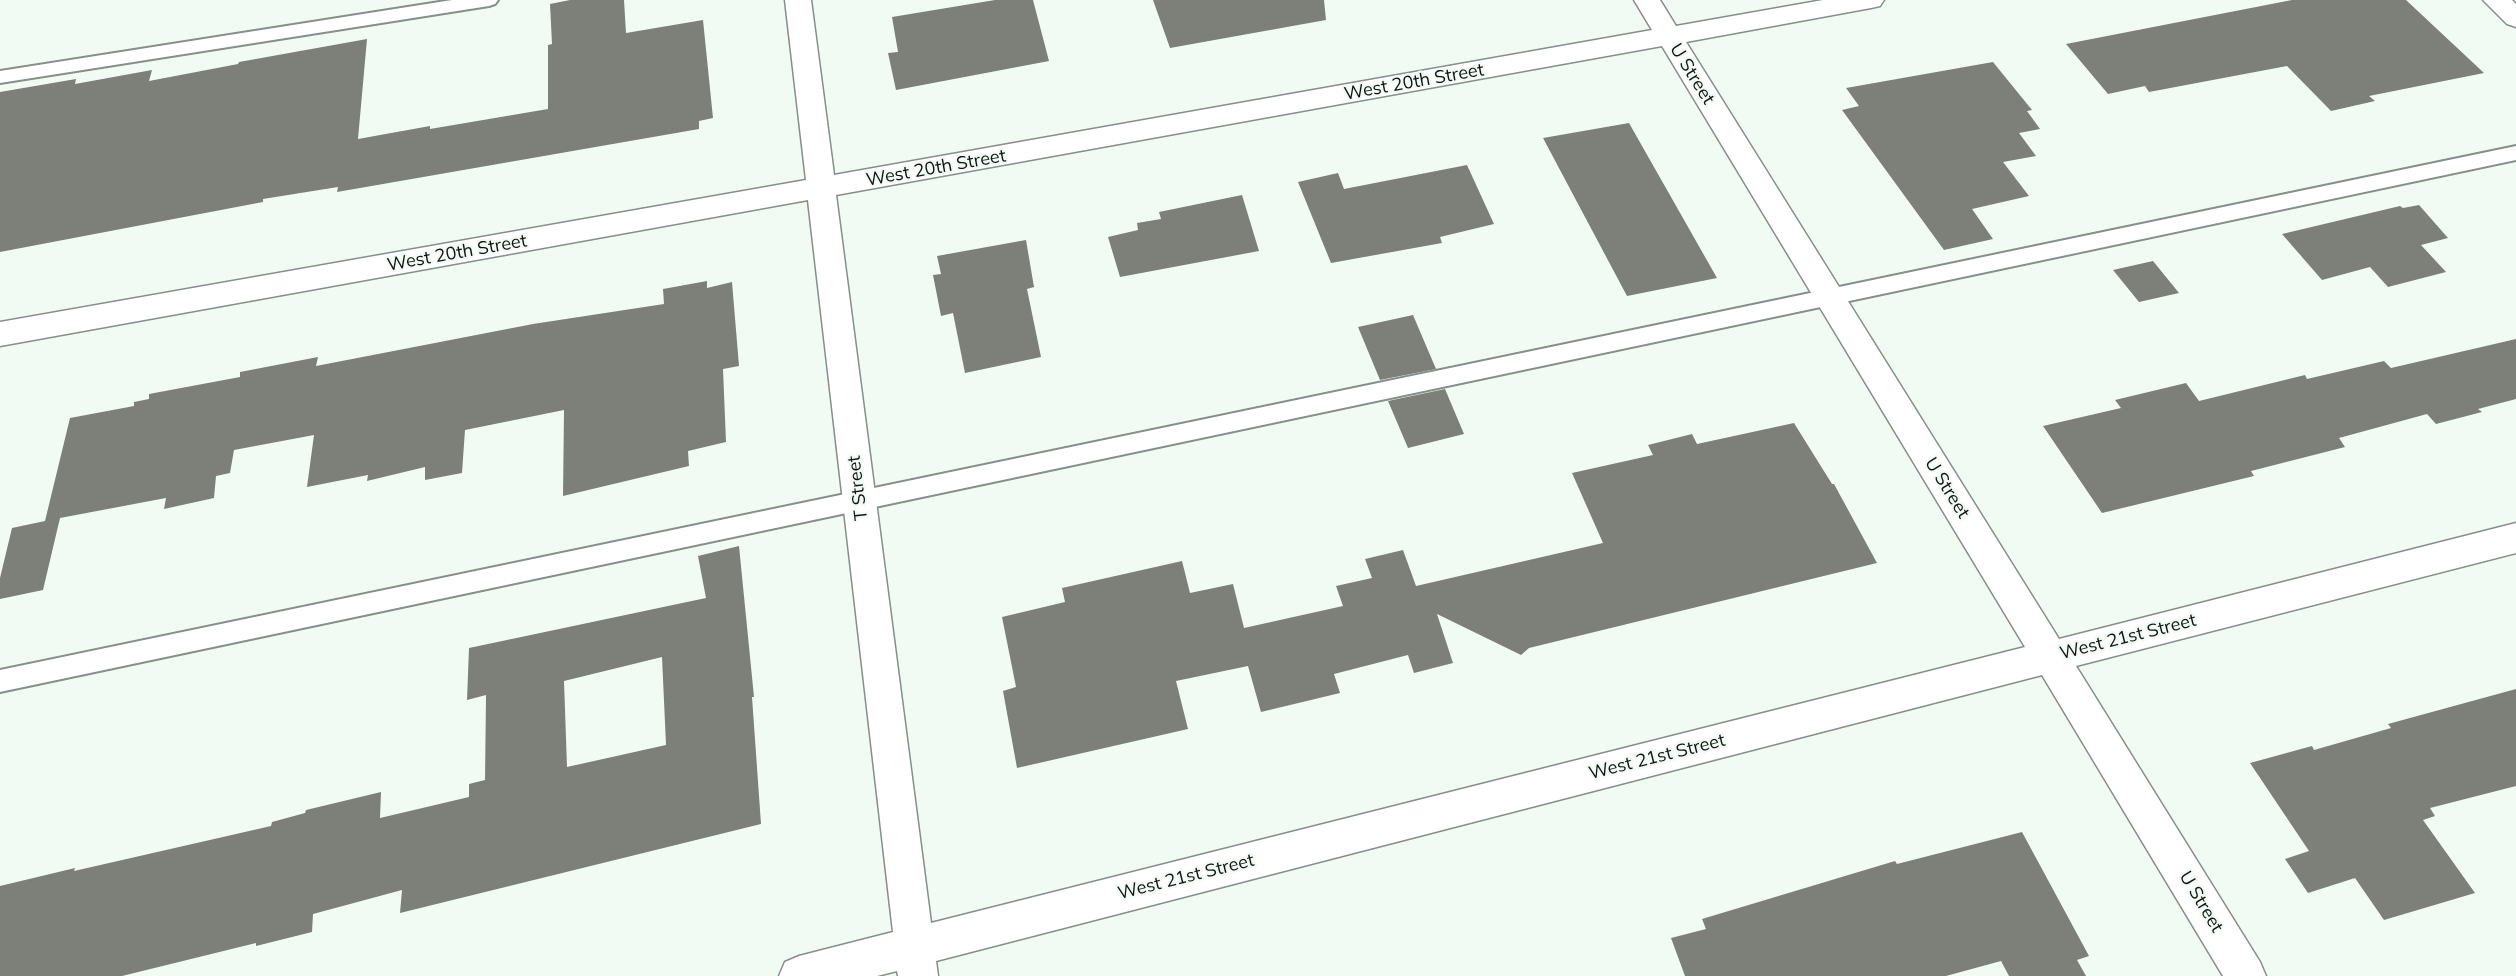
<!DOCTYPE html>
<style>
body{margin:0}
canvas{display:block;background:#f1fbf4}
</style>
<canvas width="2516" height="976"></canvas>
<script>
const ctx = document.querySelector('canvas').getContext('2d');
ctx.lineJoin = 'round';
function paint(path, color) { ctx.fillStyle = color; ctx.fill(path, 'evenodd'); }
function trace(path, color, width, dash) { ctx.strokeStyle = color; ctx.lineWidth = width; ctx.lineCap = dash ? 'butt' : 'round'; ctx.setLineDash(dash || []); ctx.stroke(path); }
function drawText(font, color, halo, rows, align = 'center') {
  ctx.font = font + ' Mulish,sans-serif'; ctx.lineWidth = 4.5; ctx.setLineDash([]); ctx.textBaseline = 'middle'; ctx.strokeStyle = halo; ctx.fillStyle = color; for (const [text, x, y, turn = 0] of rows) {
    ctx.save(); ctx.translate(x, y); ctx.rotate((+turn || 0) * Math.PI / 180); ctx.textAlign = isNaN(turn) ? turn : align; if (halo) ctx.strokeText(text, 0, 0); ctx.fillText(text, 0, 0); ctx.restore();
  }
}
paint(new Path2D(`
 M 570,0 L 624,0 L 626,33 L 703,20 L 713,118 L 699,121 L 699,129 L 337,192 L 338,187 L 263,199 L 263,202 L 0,252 L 0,92 L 76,79 L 75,84 L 152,70 L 149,81 L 238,64 L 239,62 L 367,39 L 358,139 L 430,126 L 430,129 L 548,109 L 548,45 L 552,44 L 550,4 Z
 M 995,0 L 1033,0 L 1049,61 L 896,90 L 888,53 L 898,52 L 892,17 Z
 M 1153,0 L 1324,0 L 1326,20 L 1170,48 Z
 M 2292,0 L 2406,0 L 2484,73 L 2369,96 L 2375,101 L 2331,111 L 2287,66 L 2149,92 L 2145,86 L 2108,94 L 2066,44 Z
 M 1993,62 L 2032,110 L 2027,111 L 2040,129 L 2019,133 L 2036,156 L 2003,162 L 2029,196 L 1972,209 L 1993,239 L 1944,250 L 1842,110 L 1859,106 L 1846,88 Z
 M 1629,123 L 1717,278 L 1627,296 L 1543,138 Z
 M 1467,165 L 1494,224 L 1440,237 L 1442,243 L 1331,263 L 1298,182 L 1338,173 L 1344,189 Z
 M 1242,195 L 1259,251 L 1120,277 L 1108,237 L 1138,230 L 1137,223 L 1161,219 L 1159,212 Z
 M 2419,205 L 2448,238 L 2421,245 L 2446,272 L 2388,287 L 2370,267 L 2322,280 L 2282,234 L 2400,206 L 2403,208 Z
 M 1026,240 L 1034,287 L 1027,289 L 1041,357 L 965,373 L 953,313 L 941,316 L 933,275 L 941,274 L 937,256 Z
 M 2153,261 L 2179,293 L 2139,302 L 2113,270 Z
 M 707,281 L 707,288 L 732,282 L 739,366 L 723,369 L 726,442 L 688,451 L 689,466 L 563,496 L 564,410 L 465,430 L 462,473 L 425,480 L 425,467 L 367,481 L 368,475 L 307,487 L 314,435 L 234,450 L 230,473 L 216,476 L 214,498 L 164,509 L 166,498 L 60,518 L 43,590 L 0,599 L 0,578 L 12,528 L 45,521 L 70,418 L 134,406 L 134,402 L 149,399 L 149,394 L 240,377 L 240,372 L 318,357 L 316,366 L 533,324 L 664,304 L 663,289 Z
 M 1413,315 L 1436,369 L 1380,380 L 1358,327 Z
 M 2516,339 L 2516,399 L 2478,409 L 2482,412 L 2436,424 L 2427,414 L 2339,438 L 2345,447 L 2251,471 L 2254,476 L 2102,513 L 2043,426 L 2121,408 L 2115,400 L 2186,383 L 2199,401 L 2305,375 L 2307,379 L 2384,361 L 2391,368 Z
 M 1445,389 L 1464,434 L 1408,448 L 1388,401 Z
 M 1794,423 L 1832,484 L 1834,484 L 1877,563 L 1529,648 L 1521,655 L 1437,614 L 1453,663 L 1414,673 L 1408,655 L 1334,674 L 1340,693 L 1261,712 L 1248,666 L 1176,681 L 1188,729 L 1017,768 L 1003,691 L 1016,687 L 1002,617 L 1065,602 L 1062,588 L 1182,561 L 1190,593 L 1233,584 L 1244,628 L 1343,606 L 1336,586 L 1372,578 L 1365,559 L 1403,550 L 1416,586 L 1603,543 L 1572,473 L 1653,455 L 1648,445 L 1692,434 L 1697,444 Z
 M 739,546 L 754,697 L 752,697 L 761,824 L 400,913 L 402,890 L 313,914 L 312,932 L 256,946 L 256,943 L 122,976 L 0,976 L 0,886 L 75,868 L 74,871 L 271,826 L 272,822 L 305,813 L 306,810 L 381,792 L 380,818 L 469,797 L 469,784 L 485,780 L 486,695 L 467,700 L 469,648 L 706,598 L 698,556 ZM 662,657 L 666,745 L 567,767 L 564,681 Z
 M 2516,689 L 2516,786 L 2430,808 L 2435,816 L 2423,820 L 2475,893 L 2384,920 L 2355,878 L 2308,893 L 2285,859 L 2309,851 L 2250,763 L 2312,746 L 2314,750 L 2391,728 L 2388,724 Z
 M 2022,832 L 2089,956 L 2077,960 L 2086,976 L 2009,976 L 2001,961 L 1946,976 L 1685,976 L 1671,938 L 1706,929 L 1702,919 L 1855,873 L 1895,861 L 1897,864 Z`), '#7d8078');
const service = new Path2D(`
 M 452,0 L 498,0 L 495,4 L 489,6 L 0,83 L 0,71 Z
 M 2516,146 L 2516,160 L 0,692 L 0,670 Z`);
const minor = new Path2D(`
 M 785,0 L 811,0 L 834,175 L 1652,30 L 1634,0 L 1660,0 L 1676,26 L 1823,0 L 1884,0 L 1880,6 L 1871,8 L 1686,42 L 2059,639 L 2516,523 L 2516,553 L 2076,666 L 2260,962 L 2266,976 L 2223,976 L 2042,675 L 936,961 L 938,976 L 898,976 L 897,971 L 877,976 L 779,976 L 785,962 L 799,956 L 893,932 L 808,200 L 0,346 L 0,322 L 806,180 ZM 1662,46 L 2025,647 L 931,923 L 836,195 Z
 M 2483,0 L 2512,0 L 2516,4 L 2516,27 L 2507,24 Z`);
trace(service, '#868f89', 4);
trace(minor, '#868f89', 3);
paint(service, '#fff');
paint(minor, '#fff');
drawText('18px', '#101311', '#f1fbf4', [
 ["U Street",1692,74,58],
 ["West 20th Street",1414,82,-10],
 ["West 20th Street",936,168,-10],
 ["West 20th Street",457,253,-10],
 ["T Street",858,488,-97],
 ["U Street",1947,488,58],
 ["West 21st Street",2128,637,-14],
 ["West 21st Street",1657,757,-14],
 ["West 21st Street",1186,877,-14],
 ["U Street",2201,902,59]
]);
</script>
